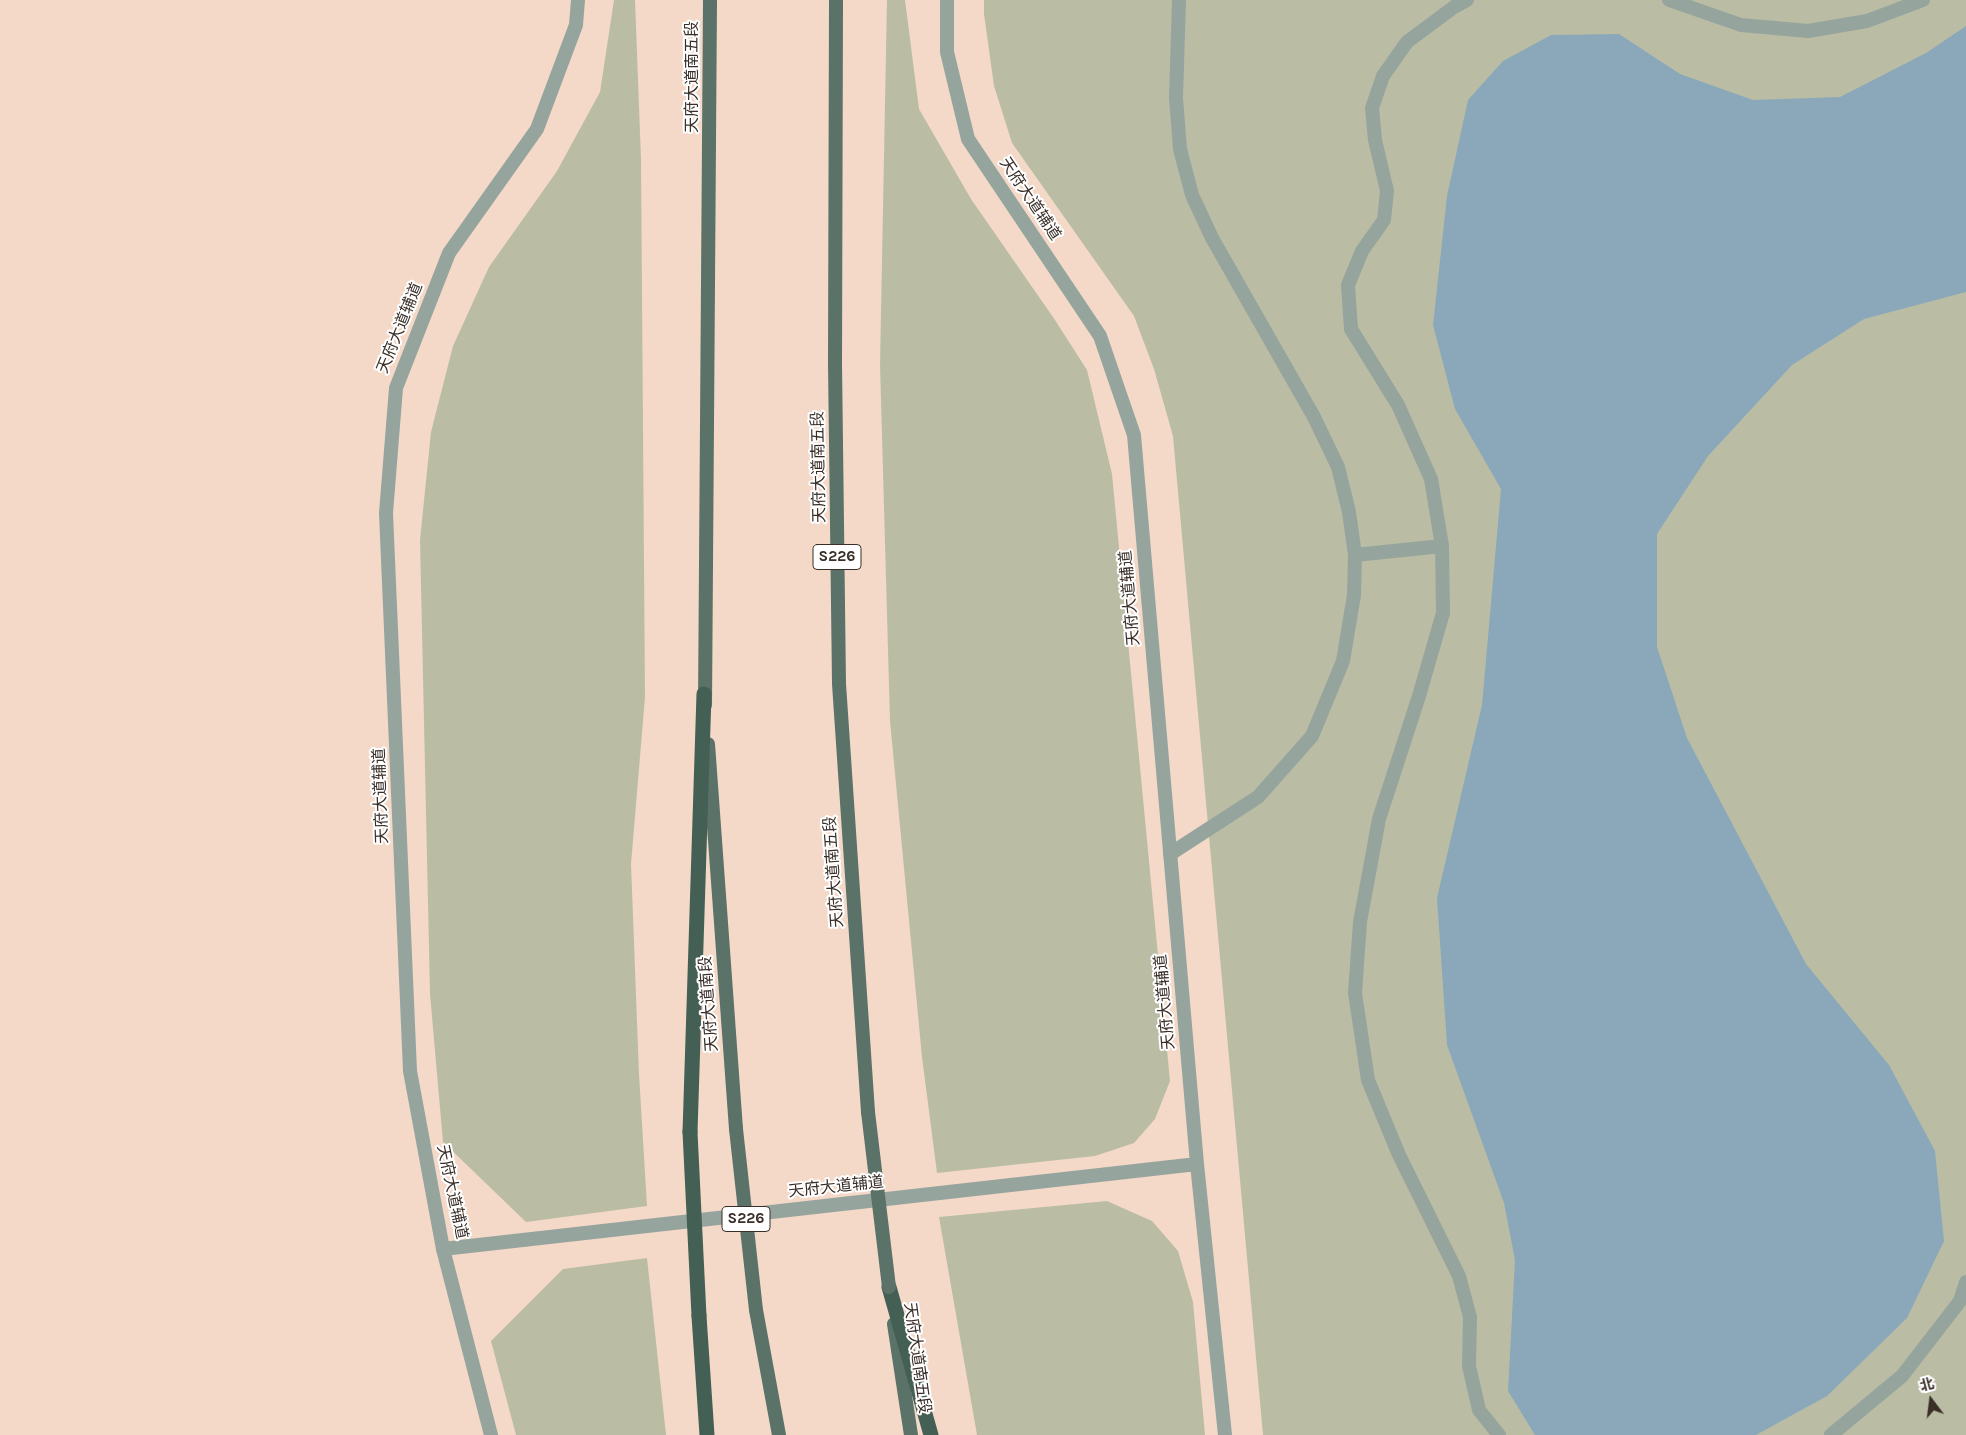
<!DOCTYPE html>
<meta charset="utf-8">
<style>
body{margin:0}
#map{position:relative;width:1966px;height:1435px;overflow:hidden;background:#f4d9c8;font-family:Karla,"Noto Sans SC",sans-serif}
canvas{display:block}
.north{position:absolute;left:1906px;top:1375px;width:50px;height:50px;-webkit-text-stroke:4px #fff;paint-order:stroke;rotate:345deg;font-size:14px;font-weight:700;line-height:20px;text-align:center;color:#392e28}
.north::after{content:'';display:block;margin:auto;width:18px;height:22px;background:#392e28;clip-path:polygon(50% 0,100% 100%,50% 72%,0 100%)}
</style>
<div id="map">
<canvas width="1966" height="1435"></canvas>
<div class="north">北</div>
</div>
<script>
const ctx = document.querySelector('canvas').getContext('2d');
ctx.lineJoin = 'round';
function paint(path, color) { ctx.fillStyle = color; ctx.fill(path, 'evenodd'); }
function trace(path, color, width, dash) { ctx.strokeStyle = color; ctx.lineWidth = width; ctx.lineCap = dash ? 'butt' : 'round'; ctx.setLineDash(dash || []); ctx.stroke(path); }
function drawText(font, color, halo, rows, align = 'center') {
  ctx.font = font + ' Karla,"Noto Sans SC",sans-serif'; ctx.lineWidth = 4; ctx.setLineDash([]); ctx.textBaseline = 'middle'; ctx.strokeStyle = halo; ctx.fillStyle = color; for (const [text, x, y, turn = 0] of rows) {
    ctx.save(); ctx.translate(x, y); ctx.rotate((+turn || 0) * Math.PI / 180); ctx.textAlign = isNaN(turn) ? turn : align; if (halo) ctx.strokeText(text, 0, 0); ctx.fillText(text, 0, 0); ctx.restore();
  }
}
paint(new Path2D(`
 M 614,0 L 635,0 L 641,159 L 645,697 L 631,864 L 639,1074 L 647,1206 L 526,1222 L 443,1142 L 430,994 L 420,540 L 431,432 L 453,346 L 489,267 L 557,171 L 600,92 Z
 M 887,0 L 905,0 L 919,109 L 971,199 L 1055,320 L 1087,370 L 1112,474 L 1170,1081 L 1155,1119 L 1134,1143 L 1095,1156 L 937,1173 L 922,1057 L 890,721 L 880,364 Z
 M 984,0 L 1966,0 L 1966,1435 L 1263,1435 L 1173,436 L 1154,369 L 1134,316 L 1012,143 L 994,86 L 984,14 Z
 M 1107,1201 L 1152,1221 L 1178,1251 L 1193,1302 L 1205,1435 L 977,1435 L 939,1217 Z
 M 647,1258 L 666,1435 L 516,1435 L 491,1341 L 563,1269 Z`), '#babda4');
paint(new Path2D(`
 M 1966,26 L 1966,292 L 1864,319 L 1792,365 L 1708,456 L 1657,534 L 1657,647 L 1687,738 L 1806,964 L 1889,1065 L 1935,1151 L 1944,1241 L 1907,1318 L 1827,1396 L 1756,1435 L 1535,1435 L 1508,1391 L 1515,1260 L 1504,1203 L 1447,1045 L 1437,898 L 1482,705 L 1501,489 L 1455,409 L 1433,325 L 1447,196 L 1468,100 L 1503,61 L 1551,35 L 1619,34 L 1680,74 L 1753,100 L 1840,97 L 1926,53 Z`), '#8aa8ba');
trace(new Path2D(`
 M 1467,0 L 1454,7 L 1407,42 L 1383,76 L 1372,108 L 1375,140 L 1387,191 L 1384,220 L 1362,251 L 1348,285 L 1351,329 L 1398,405 L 1431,479 L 1442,546 L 1443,613 L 1419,696 L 1379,819 L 1360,922 L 1355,993 L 1368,1080 L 1399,1155 L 1459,1276 L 1470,1317 L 1469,1366 L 1479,1410 L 1499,1435
 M 1669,0 L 1741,25 L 1808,31 L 1867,21 L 1923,0
 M 1355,555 L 1442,546
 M 1170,854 L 1258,797 L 1312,736 L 1343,661 L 1354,595 L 1355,555 L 1349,512 L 1338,467 L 1314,417 L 1212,238 L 1192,195 L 1180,149 L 1176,98 L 1179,0
 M 1831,1435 L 1902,1376 L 1960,1301 L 1966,1282`), '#96a49e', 14);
trace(new Path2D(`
 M 443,1249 L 491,1435`), '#96a49e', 14);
trace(new Path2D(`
 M 578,0 L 576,25 L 537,129 L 449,253 L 396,388 L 386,513 L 410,1071 L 443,1249 L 1197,1164 L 1134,435 L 1100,336 L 968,139 L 947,52 L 947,0
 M 1197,1164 L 1225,1435`), '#96a49e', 14);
trace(new Path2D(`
 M 836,0 L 835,363 L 839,684 L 868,1112
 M 705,705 L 710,0
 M 708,744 L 736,1129
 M 756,1310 L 779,1435
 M 894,1324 L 911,1435`), '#5a7268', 14);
trace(new Path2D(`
 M 690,1132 L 704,694
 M 889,1287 L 931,1435
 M 699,1316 L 707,1435`), '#446054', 15);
trace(new Path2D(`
 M 868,1112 L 889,1287
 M 736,1129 L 756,1310`), '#5a7268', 14);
trace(new Path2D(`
 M 690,1132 L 699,1316`), '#446054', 15);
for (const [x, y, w] of [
 [837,557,48],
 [746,1219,48]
]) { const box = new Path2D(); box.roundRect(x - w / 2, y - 12.5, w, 25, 4); ctx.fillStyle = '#fff'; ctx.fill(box); trace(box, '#392e28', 1); }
drawText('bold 15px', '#392e28', null, [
 ["S226",837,557],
 ["S226",746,1219]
]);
drawText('16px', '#392e28', '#fff', [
 ["天府大道南五段",692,77,-90],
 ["天府大道辅道",1030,199,56],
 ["天府大道辅道",400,328,-68],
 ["天府大道南五段",819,467,-91],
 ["天府大道辅道",1130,598,-95],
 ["天府大道辅道",381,796,-92],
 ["天府大道南五段",834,872,-94],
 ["天府大道辅道",1165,1002,-95],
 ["天府大道南段",709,1004,-94],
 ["天府大道辅道",836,1187,-6],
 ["天府大道辅道",452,1192,78],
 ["天府大道南五段",917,1358,82]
]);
</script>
